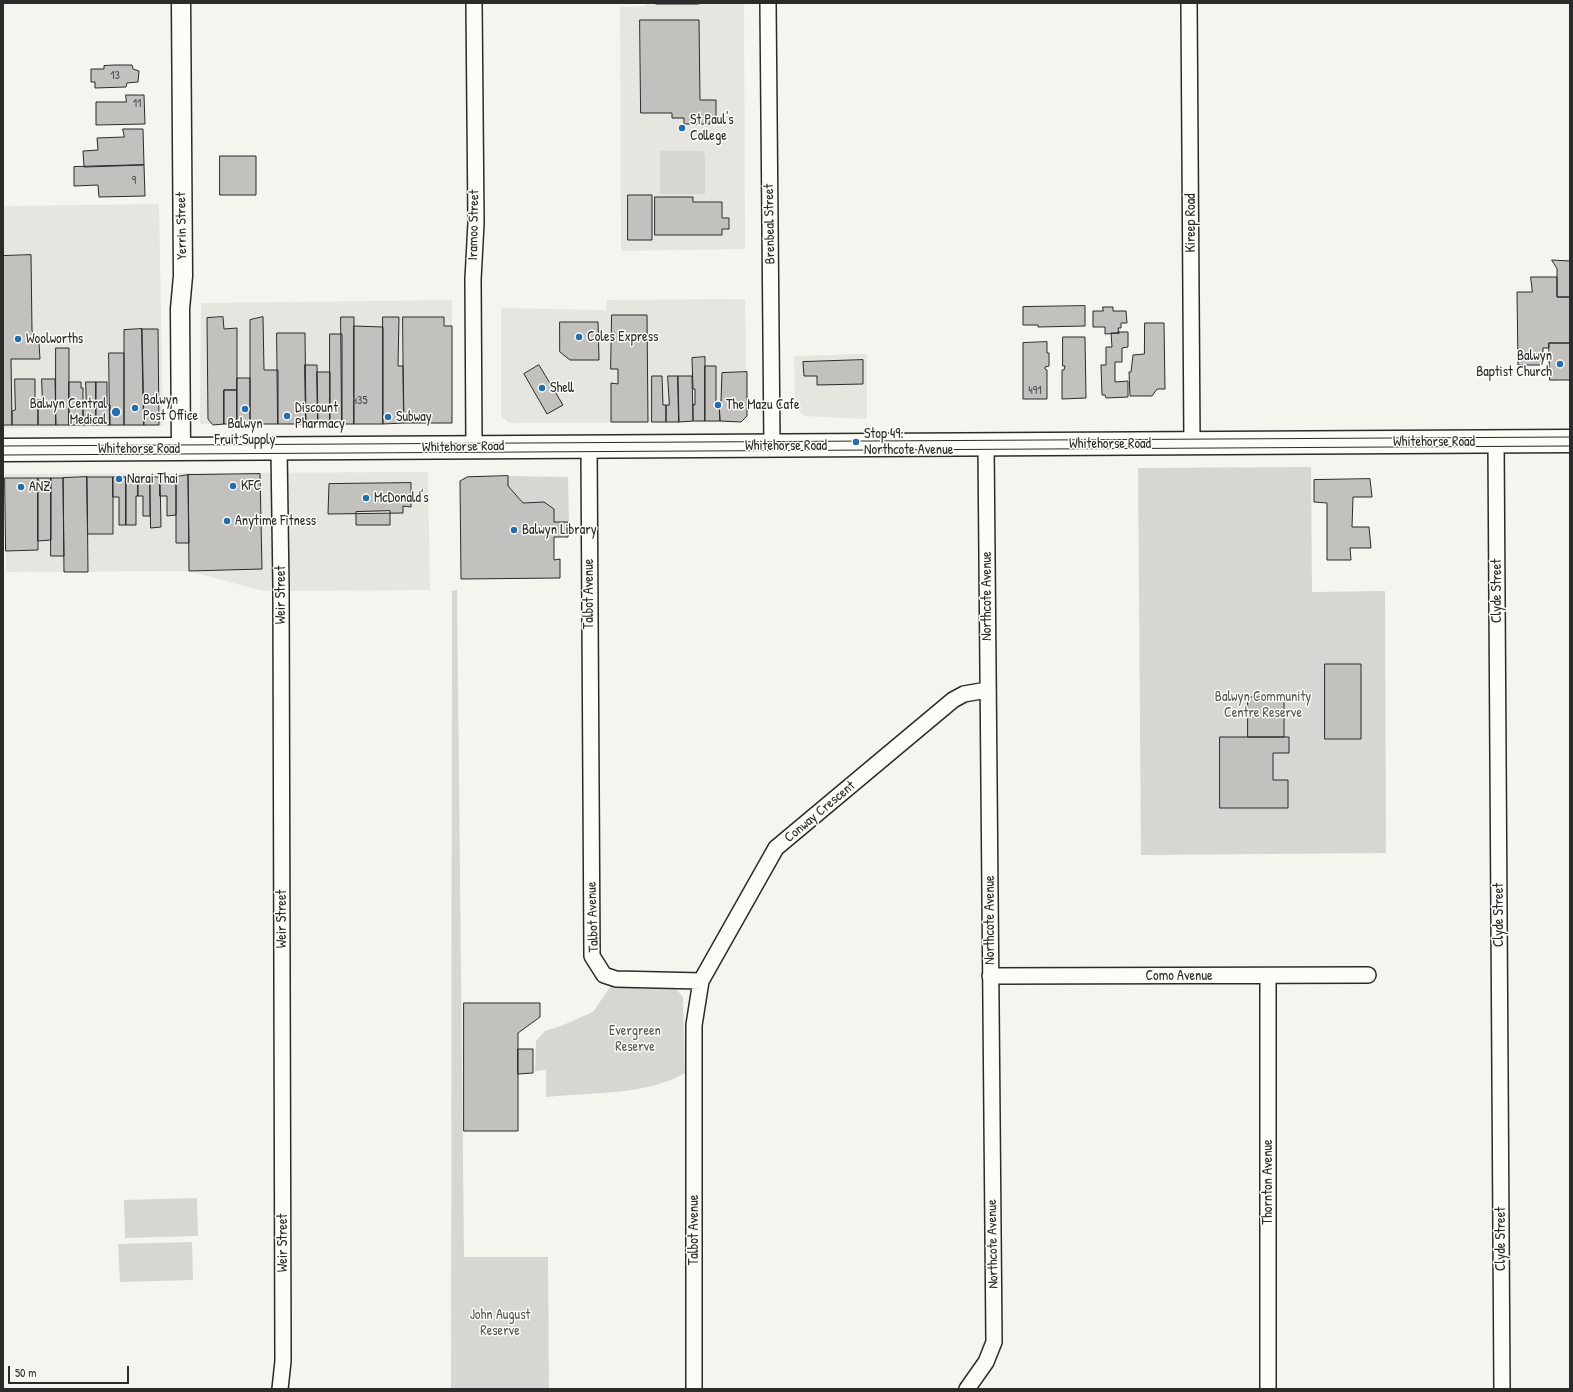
<!DOCTYPE html>
<style>
body{margin:0}
#map{position:relative;width:1573px;height:1392px;overflow:hidden;background:#f5f4ef;font-family:"Patrick Hand",sans-serif}
canvas{display:block}
.frame{position:absolute;inset:0;border:4px solid #2b2b2b;pointer-events:none}
.scale{position:absolute;left:8px;top:1366px;width:121px;height:18px;box-sizing:border-box;border:2px solid #2b2b2b;border-top:0;padding-left:5px;font-size:12px;line-height:14px;white-space:nowrap;color:#2b2b2b;-webkit-text-stroke:3px #fdfcf7;paint-order:stroke}
</style>
<div id="map">
<canvas width="1573" height="1392"></canvas>
<div class="frame"></div>
<div class="scale">50 m</div>
</div>
<script>
const ctx = document.querySelector('canvas').getContext('2d');
ctx.lineJoin = 'round';
function paint(path, color) { ctx.fillStyle = color; ctx.fill(path, 'evenodd'); }
function trace(path, color, width, dash) { ctx.strokeStyle = color; ctx.lineWidth = width; ctx.lineCap = dash ? 'butt' : 'round'; ctx.setLineDash(dash || []); ctx.stroke(path); }
function drawText(font, color, halo, rows, align = 'center') {
  ctx.font = font + ' "Patrick Hand",sans-serif'; ctx.lineWidth = 3; ctx.setLineDash([]); ctx.textBaseline = 'middle'; ctx.strokeStyle = halo; ctx.fillStyle = color; for (const [text, x, y, turn = 0] of rows) {
    ctx.save(); ctx.translate(x, y); ctx.rotate((+turn || 0) * Math.PI / 180); ctx.textAlign = isNaN(turn) ? turn : align; if (halo) ctx.strokeText(text, 0, 0); ctx.fillText(text, 0, 0); ctx.restore();
  }
}
paint(new Path2D(`
 M 646,3 L 744,3 L 745,249 L 621,251 L 620,7 L 646,6 Z
 M 159,204 L 163,426 L 3,428 L 3,206 Z
 M 745,299 L 747,416 L 741,422 L 509,423 L 501,416 L 501,308 L 606,310 L 607,300 Z
 M 452,300 L 452,423 L 342,424 L 342,422 L 306,422 L 306,424 L 200,424 L 201,303 Z
 M 867,354 L 867,419 L 804,416 L 795,406 L 794,356 Z
 M 428,472 L 430,590 L 263,591 L 189,571 L 6,572 L 5,474 Z`), '#e6e5e0');
paint(new Path2D(`
 M 660,151 L 703,151 L 705,155 L 705,194 L 660,194 Z
 M 1311,467 L 1312,592 L 1385,591 L 1386,853 L 1141,855 L 1138,468 Z
 M 508,476 L 568,477 L 569,522 L 554,522 L 554,509 L 544,502 L 523,503 L 508,486 Z
 M 457,590 L 464,1257 L 548,1257 L 549,1389 L 451,1389 L 452,591 Z
 M 610,987 L 675,988 L 683,997 L 685,1073 C 645,1096 591,1092 546,1097 L 546,1070 L 535,1071 L 536,1041 L 545,1031 L 561,1026 L 593,1012 Z
 M 197,1198 L 198,1236 L 125,1238 L 124,1200 Z
 M 192,1242 L 193,1280 L 120,1282 L 118,1244 Z`), '#d7d6d2');
const building = new Path2D(`
 M 656,3 L 699,3 L 699,4 L 656,4 Z
 M 640,20 L 699,20 L 700,100 L 716,100 L 716,118 L 710,118 L 710,124 L 684,124 L 684,118 L 672,118 L 672,113 L 641,113 Z
 M 114,65 L 132,65 L 133,69 L 139,71 L 138,82 L 127,83 L 126,87 L 95,88 L 95,82 L 91,82 L 91,69 L 104,69 L 104,66 Z
 M 126,95 L 144,95 L 145,124 L 96,125 L 96,102 L 126,102 Z
 M 123,129 L 143,129 L 144,165 L 84,167 L 83,151 L 98,150 L 97,138 L 124,137 Z
 M 220,156 L 256,156 L 256,195 L 220,195 Z
 M 144,165 L 145,196 L 99,197 L 98,185 L 74,186 L 74,167 Z
 M 628,195 L 652,195 L 652,240 L 628,240 Z
 M 655,197 L 693,197 L 693,202 L 722,202 L 722,218 L 729,218 L 729,229 L 722,229 L 722,235 L 655,235 Z
 M 31,255 L 32,331 L 36,336 L 30,342 L 32,343 L 39,343 L 40,359 L 11,359 L 12,425 L 3,425 L 3,256 Z
 M 1552,260 L 1570,261 L 1570,297 L 1557,297 L 1557,269 Z
 M 1531,277 L 1557,277 L 1557,297 L 1570,297 L 1570,343 L 1549,343 L 1549,348 L 1543,348 L 1543,365 L 1518,365 L 1517,292 L 1532,292 Z
 M 1085,306 L 1085,326 L 1038,327 L 1038,325 L 1023,325 L 1023,307 Z
 M 1103,307 L 1113,307 L 1113,311 L 1126,311 L 1127,323 L 1121,323 L 1121,328 L 1118,328 L 1119,333 L 1105,334 L 1105,327 L 1093,327 L 1093,311 L 1103,311 Z
 M 612,315 L 647,315 L 648,422 L 611,422 L 611,383 L 618,384 L 618,369 L 611,369 Z
 M 223,317 L 224,329 L 237,328 L 237,390 L 224,390 L 224,424 L 213,425 L 208,419 L 207,318 Z
 M 263,317 L 264,370 L 278,370 L 278,424 L 250,424 L 250,320 Z
 M 341,317 L 354,317 L 354,424 L 342,424 Z
 M 383,317 L 399,317 L 398,366 L 403,366 L 404,423 L 383,424 Z
 M 403,317 L 444,317 L 444,326 L 452,326 L 452,423 L 404,423 Z
 M 560,322 L 598,322 L 599,360 L 570,360 L 560,352 Z
 M 1145,323 L 1164,323 L 1165,389 L 1157,389 L 1152,396 L 1130,396 L 1129,372 L 1131,372 L 1133,355 L 1144,354 Z
 M 354,326 L 383,327 L 383,424 L 354,424 Z
 M 142,329 L 144,425 L 124,425 L 124,330 Z
 M 142,329 L 158,329 L 159,425 L 144,425 Z
 M 1118,332 L 1128,332 L 1128,347 L 1122,348 L 1122,362 L 1115,362 L 1115,382 L 1128,381 L 1128,397 L 1106,398 L 1105,395 L 1102,395 L 1101,365 L 1106,365 L 1106,347 L 1112,347 L 1111,333 L 1119,333 Z
 M 277,333 L 305,333 L 306,424 L 278,424 Z
 M 330,334 L 342,334 L 342,422 L 330,422 Z
 M 1063,337 L 1085,337 L 1086,398 L 1062,399 L 1062,370 L 1064,370 L 1065,366 L 1063,366 Z
 M 1047,342 L 1047,353 L 1049,353 L 1049,366 L 1045,367 L 1045,369 L 1047,370 L 1047,399 L 1023,399 L 1023,343 Z
 M 1549,343 L 1570,343 L 1570,380 L 1550,380 Z
 M 56,348 L 69,348 L 69,425 L 56,425 Z
 M 109,353 L 124,353 L 124,425 L 110,425 Z
 M 705,357 L 705,421 L 693,421 L 693,404 L 695,405 L 695,389 L 693,389 L 692,358 Z
 M 863,360 L 863,384 L 817,385 L 817,376 L 804,376 L 803,362 Z
 M 305,365 L 317,365 L 318,422 L 306,422 Z
 M 539,365 L 563,405 L 547,414 L 524,374 Z
 M 705,366 L 716,366 L 716,402 L 719,402 L 720,421 L 705,421 Z
 M 317,372 L 330,372 L 330,422 L 318,422 Z
 M 747,372 L 747,416 L 741,422 L 720,421 L 719,402 L 721,401 L 722,373 Z
 M 652,376 L 662,376 L 663,405 L 666,405 L 666,422 L 652,422 Z
 M 668,376 L 678,376 L 679,422 L 666,422 L 666,405 L 669,405 Z
 M 678,376 L 692,376 L 693,421 L 679,422 Z
 M 237,378 L 250,378 L 250,424 L 237,424 Z
 M 15,379 L 35,379 L 35,400 L 38,400 L 38,425 L 12,425 L 12,411 L 15,410 Z
 M 42,379 L 55,379 L 56,425 L 38,425 L 38,400 L 42,400 Z
 M 69,382 L 81,382 L 81,388 L 83,388 L 83,425 L 69,425 Z
 M 86,382 L 96,382 L 96,425 L 83,425 L 83,406 L 86,406 Z
 M 96,382 L 107,382 L 107,405 L 110,405 L 110,425 L 96,425 Z
 M 224,390 L 237,390 L 237,424 L 224,424 Z
 M 260,474 L 262,569 L 189,571 L 188,475 Z
 M 188,475 L 189,543 L 176,543 L 176,477 Z
 M 508,476 L 508,486 L 523,503 L 544,502 L 554,509 L 554,522 L 568,522 L 568,537 L 554,537 L 554,560 L 560,559 L 560,578 L 461,579 L 460,481 L 467,477 Z
 M 87,477 L 88,572 L 64,572 L 63,478 Z
 M 87,477 L 113,477 L 113,534 L 88,534 Z
 M 113,477 L 126,477 L 126,525 L 119,525 L 119,497 L 113,497 Z
 M 126,477 L 138,477 L 138,496 L 136,496 L 136,525 L 126,525 Z
 M 138,477 L 150,477 L 150,516 L 143,516 L 143,496 L 138,496 Z
 M 150,477 L 160,477 L 161,527 L 151,528 Z
 M 160,477 L 176,477 L 176,515 L 167,516 L 167,496 L 160,496 Z
 M 5,478 L 38,478 L 38,550 L 6,551 Z
 M 38,478 L 51,478 L 51,540 L 38,541 Z
 M 51,478 L 63,478 L 64,556 L 51,556 Z
 M 1370,479 L 1372,497 L 1353,497 L 1352,527 L 1369,527 L 1371,548 L 1350,548 L 1351,560 L 1327,560 L 1327,503 L 1314,502 L 1314,480 Z
 M 411,483 L 411,507 L 403,506 L 403,513 L 328,514 L 329,484 Z
 M 390,511 L 390,525 L 356,525 L 356,512 Z
 M 1325,664 L 1361,664 L 1361,739 L 1325,739 Z
 M 1248,697 L 1284,697 L 1284,737 L 1248,737 Z
 M 1220,737 L 1289,737 L 1289,753 L 1273,753 L 1273,780 L 1288,780 L 1288,808 L 1220,808 Z
 M 464,1003 L 540,1003 L 540,1017 L 518,1033 L 518,1131 L 464,1131 Z
 M 518,1049 L 533,1049 L 533,1073 L 518,1074 Z`);
paint(building, '#c2c1be');
trace(building, '#2b2b2b', 1);
const minor = new Path2D(`
 M 474,3 L 476,223 L 473,279 L 474,447
 M 768,3 L 772,446
 M 1189,3 L 1192,443
 M 1496,441 L 1502,1389
 M 589,447 L 592,956 L 604,975 L 616,979 L 701,981 L 694,1025 L 694,1389
 M 279,449 L 281,587 L 283,1361 L 280,1389
 M 990,976 L 1368,975
 M 701,981 L 776,848 L 953,700 L 964,694 L 987,690
 M 967,1389 L 986,1362 L 994,1342 L 986,445
 M 1268,1389 L 1268,976`);
const tertiary = new Path2D(`
 M 181,449 L 180,309 L 183,276 L 181,3`);
const primary = new Path2D(`
 M 3,450 L 1570,441`);
trace(minor, '#2b2b2b', 18);
trace(tertiary, '#2b2b2b', 21);
trace(primary, '#2b2b2b', 25);
trace(minor, '#fdfcf7', 15);
trace(tertiary, '#fdfcf7', 18);
trace(primary, '#fdfcf7', 22);
trace(new Path2D(`
 M 3,446 L 1570,437
 M 3,455 L 1570,446`), '#2b2b2b', 1);
for (const [x, y, r, color] of [
 [682,128,4,"#1f6fb2"],
 [579,337,4,"#1f6fb2"],
 [18,339,4,"#1f6fb2"],
 [1560,364,4,"#1f6fb2"],
 [542,388,4,"#1f6fb2"],
 [718,405,4,"#1f6fb2"],
 [135,408,4,"#1f6fb2"],
 [245,409,4,"#1f6fb2"],
 [116,412,5,"#1f6fb2"],
 [287,416,4,"#1f6fb2"],
 [388,417,4,"#1f6fb2"],
 [856,442,4,"#1f6fb2"],
 [119,479,4,"#1f6fb2"],
 [233,486,4,"#1f6fb2"],
 [21,487,4,"#1f6fb2"],
 [366,498,4,"#1f6fb2"],
 [227,521,4,"#1f6fb2"],
 [514,530,4,"#1f6fb2"]
]) { const dot = new Path2D(); dot.arc(x, y, r, 0, 2 * Math.PI); ctx.fillStyle = color; ctx.fill(dot); trace(dot, '#fdfcf7', 1.5); }
drawText('12px', '#515050', null, [
 ["13",115,76],
 ["11",137,104],
 ["9",134,181],
 ["491",1035,391],
 ["435",360,401]
]);
drawText('14px', '#2b2b2b', '#fdfcf7', [
 ["St Paul's",690,120],
 ["College",690,136],
 ["Coles Express",587,337],
 ["Woolworths",26,339],
 ["Balwyn",1552,356,"right"],
 ["Baptist Church",1552,372,"right"],
 ["Shell",550,388],
 ["Balwyn",143,400],
 ["Post Office",143,416],
 ["Balwyn Central",107,404,"right"],
 ["Medical",107,420,"right"],
 ["The Mazu Cafe",726,405],
 ["Discount",295,408],
 ["Pharmacy",295,424],
 ["Subway",396,417],
 ["Balwyn",245,424,"center"],
 ["Fruit Supply",245,440,"center"],
 ["Stop 49:",864,434],
 ["Northcote Avenue",864,450],
 ["Narai Thai",127,479],
 ["KFC",241,486],
 ["ANZ",29,487],
 ["McDonald's",374,498],
 ["Anytime Fitness",235,521],
 ["Balwyn Library",522,530]
], 'left');
drawText('14px', '#2b2b2b', '#fdfcf7', [
 ["Kireep Road",1191,223,-90],
 ["Brenbeal Street",770,224,-91],
 ["Iramoo Street",474,225,-89],
 ["Yerrin Street",182,226,-91],
 ["Whitehorse Road",1434,442],
 ["Whitehorse Road",1110,444],
 ["Whitehorse Road",786,446],
 ["Whitehorse Road",463,447,-1],
 ["Whitehorse Road",139,449],
 ["Clyde Street",1497,591,-90],
 ["Talbot Avenue",589,594,-90],
 ["Weir Street",281,595,-90],
 ["Northcote Avenue",987,596,-90],
 ["Conway Crescent",820,812,-40],
 ["Clyde Street",1499,915,-90],
 ["Talbot Avenue",593,917,-92],
 ["Weir Street",282,919,-90],
 ["Northcote Avenue",990,920,-90],
 ["Como Avenue",1179,976],
 ["Thornton Avenue",1268,1182,-90],
 ["Talbot Avenue",694,1230,-90],
 ["Clyde Street",1501,1239,-90],
 ["Weir Street",283,1243,-90],
 ["Northcote Avenue",993,1244,-91]
]);
drawText('14px', '#565655', '#fdfcf7', [
 ["Balwyn Community",1263,697],
 ["Centre Reserve",1263,713],
 ["Evergreen",635,1031],
 ["Reserve",635,1047],
 ["John August",500,1315],
 ["Reserve",500,1331]
]);
</script>
